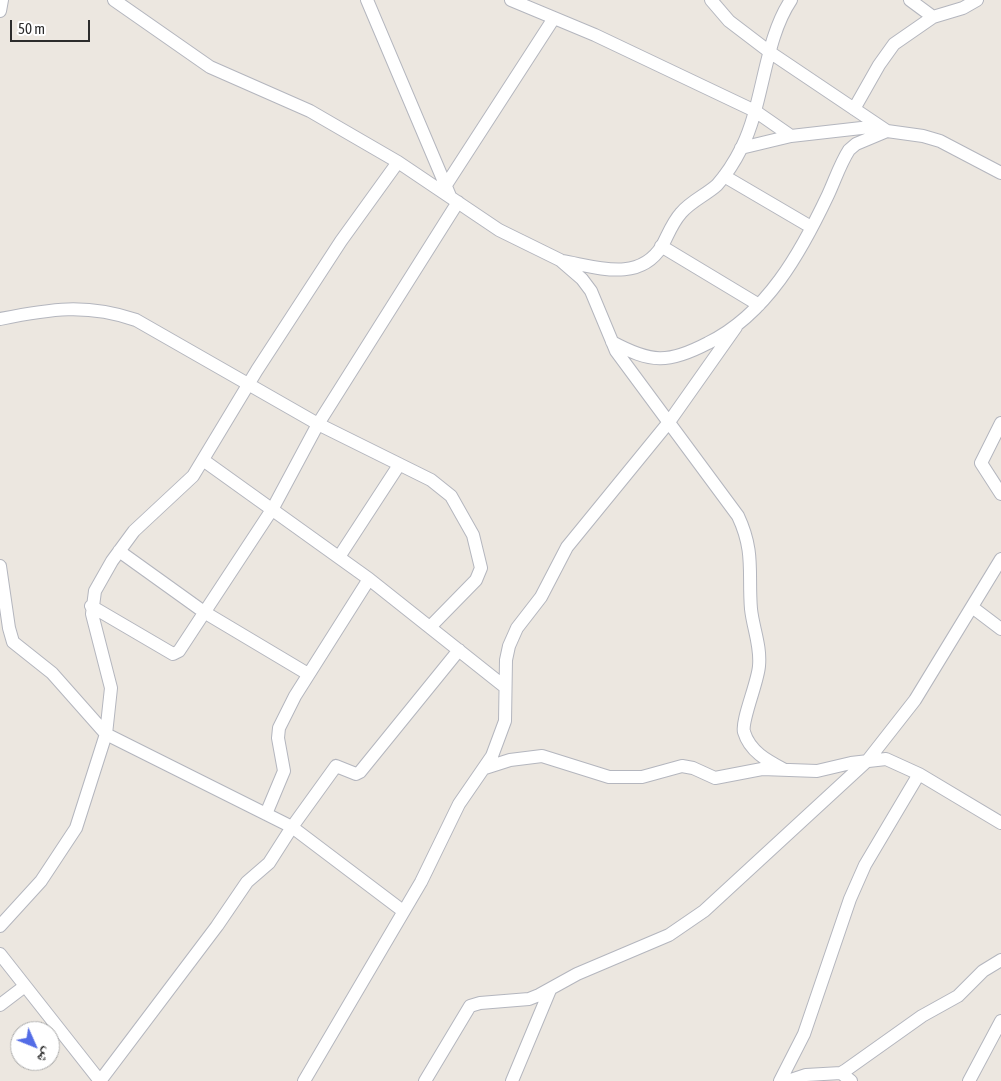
<!DOCTYPE html>
<meta charset="utf-8">
<style>
body{margin:0}
#map{position:relative;width:1001px;height:1081px;overflow:hidden;background:#ece7e0;font-family:"Asap Condensed","Noto Naskh Arabic",sans-serif}
canvas{display:block}
.north{position:absolute;left:10px;top:1021px;width:50px;height:50px;box-sizing:border-box;background:#fff;border:1px solid #ababab;border-radius:50%;rotate:134deg;font-size:14px;font-weight:700;line-height:20px;text-align:center;color:#2c2c2c}
.north::after{content:'';display:block;margin:auto;width:18px;height:22px;background:#536ce6;clip-path:polygon(50% 0,100% 100%,50% 72%,0 100%)}
.scale{position:absolute;left:10px;top:20px;width:80px;height:22px;box-sizing:border-box;border:2px solid #2c2c2c;border-top:0;padding-left:6px;font-size:15px;line-height:18px;white-space:nowrap;color:#2c2c2c;-webkit-text-stroke:4px #fff;paint-order:stroke}
</style>
<div id="map">
<canvas width="1001" height="1081"></canvas>
<div class="north">ش</div>
<div class="scale">50 m</div>
</div>
<script>
const ctx = document.querySelector('canvas').getContext('2d');
ctx.lineJoin = 'round';
function trace(path, color, width, dash) { ctx.strokeStyle = color; ctx.lineWidth = width; ctx.lineCap = dash ? 'butt' : 'round'; ctx.setLineDash(dash || []); ctx.stroke(path); }
const minor = new Path2D(`
 M 114,0 L 210,67 L 310,111 L 398,162 L 499,230 L 560,260 L 582,279 L 591,291 L 616,351 L 738,516 C 755,552 748,573 751,609 C 753,628 761,646 759,666 C 758,682 741,721 744,732 C 750,752 768,761 785,770
 M 367,0 L 450,196
 M 511,0 L 595,35 L 755,111 L 791,136
 M 711,0 L 729,21 L 771,53 L 887,131 L 923,136 L 940,141 L 1001,173
 M 910,0 L 933,17
 M 0,11 L 2,0
 M 854,109 L 879,65 L 894,44 L 933,17 L 963,8 L 977,0
 M 741,148 L 791,136 L 879,126
 M 724,176 L 811,227
 M 446,185 L 554,18
 M 661,246 L 759,305
 M 562,261 C 597,267 639,283 662,246 C 668,235 672,223 681,213 C 691,201 706,195 717,185 C 726,175 736,159 742,147 C 764,102 764,40 791,0
 M 0,319 C 50,309 86,303 136,320 L 318,424 L 431,480 L 451,496 L 473,535 L 481,568 L 476,580 L 430,627
 M 612,342 C 651,363 668,364 708,343 C 767,314 801,252 828,195 C 835,180 840,164 849,150 L 856,144 L 887,131
 M 1001,423 L 981,463 L 1001,494
 M 203,460 L 369,579 L 505,687
 M 119,551 L 204,612 L 308,674
 M 339,557 L 399,465
 M 0,566 L 9,628 L 13,642 L 52,673 L 106,734 L 292,827 L 403,911
 M 91,606 L 173,654 L 179,651 L 273,508 L 318,424 L 458,202
 M 972,607 L 1001,629
 M 485,768 L 510,760 L 542,756 L 609,777 L 642,777 L 682,766 L 693,768 L 715,778 L 762,769 L 817,771 L 851,763 L 886,759 L 919,774 L 1001,823
 M 266,814 L 284,771 L 278,738 L 279,728 L 295,696 L 369,579
 M 0,926 L 41,881 L 76,828 L 106,734 L 111,688 L 92,614 L 95,591 L 112,561 L 134,531 L 193,476 L 257,370 L 341,241 L 398,162
 M 0,954 L 100,1081
 M 0,1005 L 25,986
 M 841,1073 L 851,1081
 M 100,1081 L 217,926 L 247,882 L 269,863 L 292,827 L 336,766 L 356,774 L 360,772 L 459,650
 M 304,1081 L 421,882 L 459,804 L 492,756 L 505,721 L 506,660 L 509,646 L 517,628 L 541,597 L 567,547 L 669,422 L 736,327
 M 425,1081 L 470,1006 L 480,1003 L 529,999 L 539,995 L 577,974 L 669,935 L 704,911 L 868,760 L 915,700 L 1001,559
 M 512,1081 L 550,990
 M 780,1081 L 804,1034 L 850,899 L 865,865 L 919,774
 M 788,1081 L 806,1075 L 841,1073 L 846,1070 L 922,1016 L 958,996 L 983,971 L 1001,960
 M 969,1081 L 1001,1021`);
trace(minor, '#b4b6be', 14);
trace(minor, '#fff', 12);
</script>
